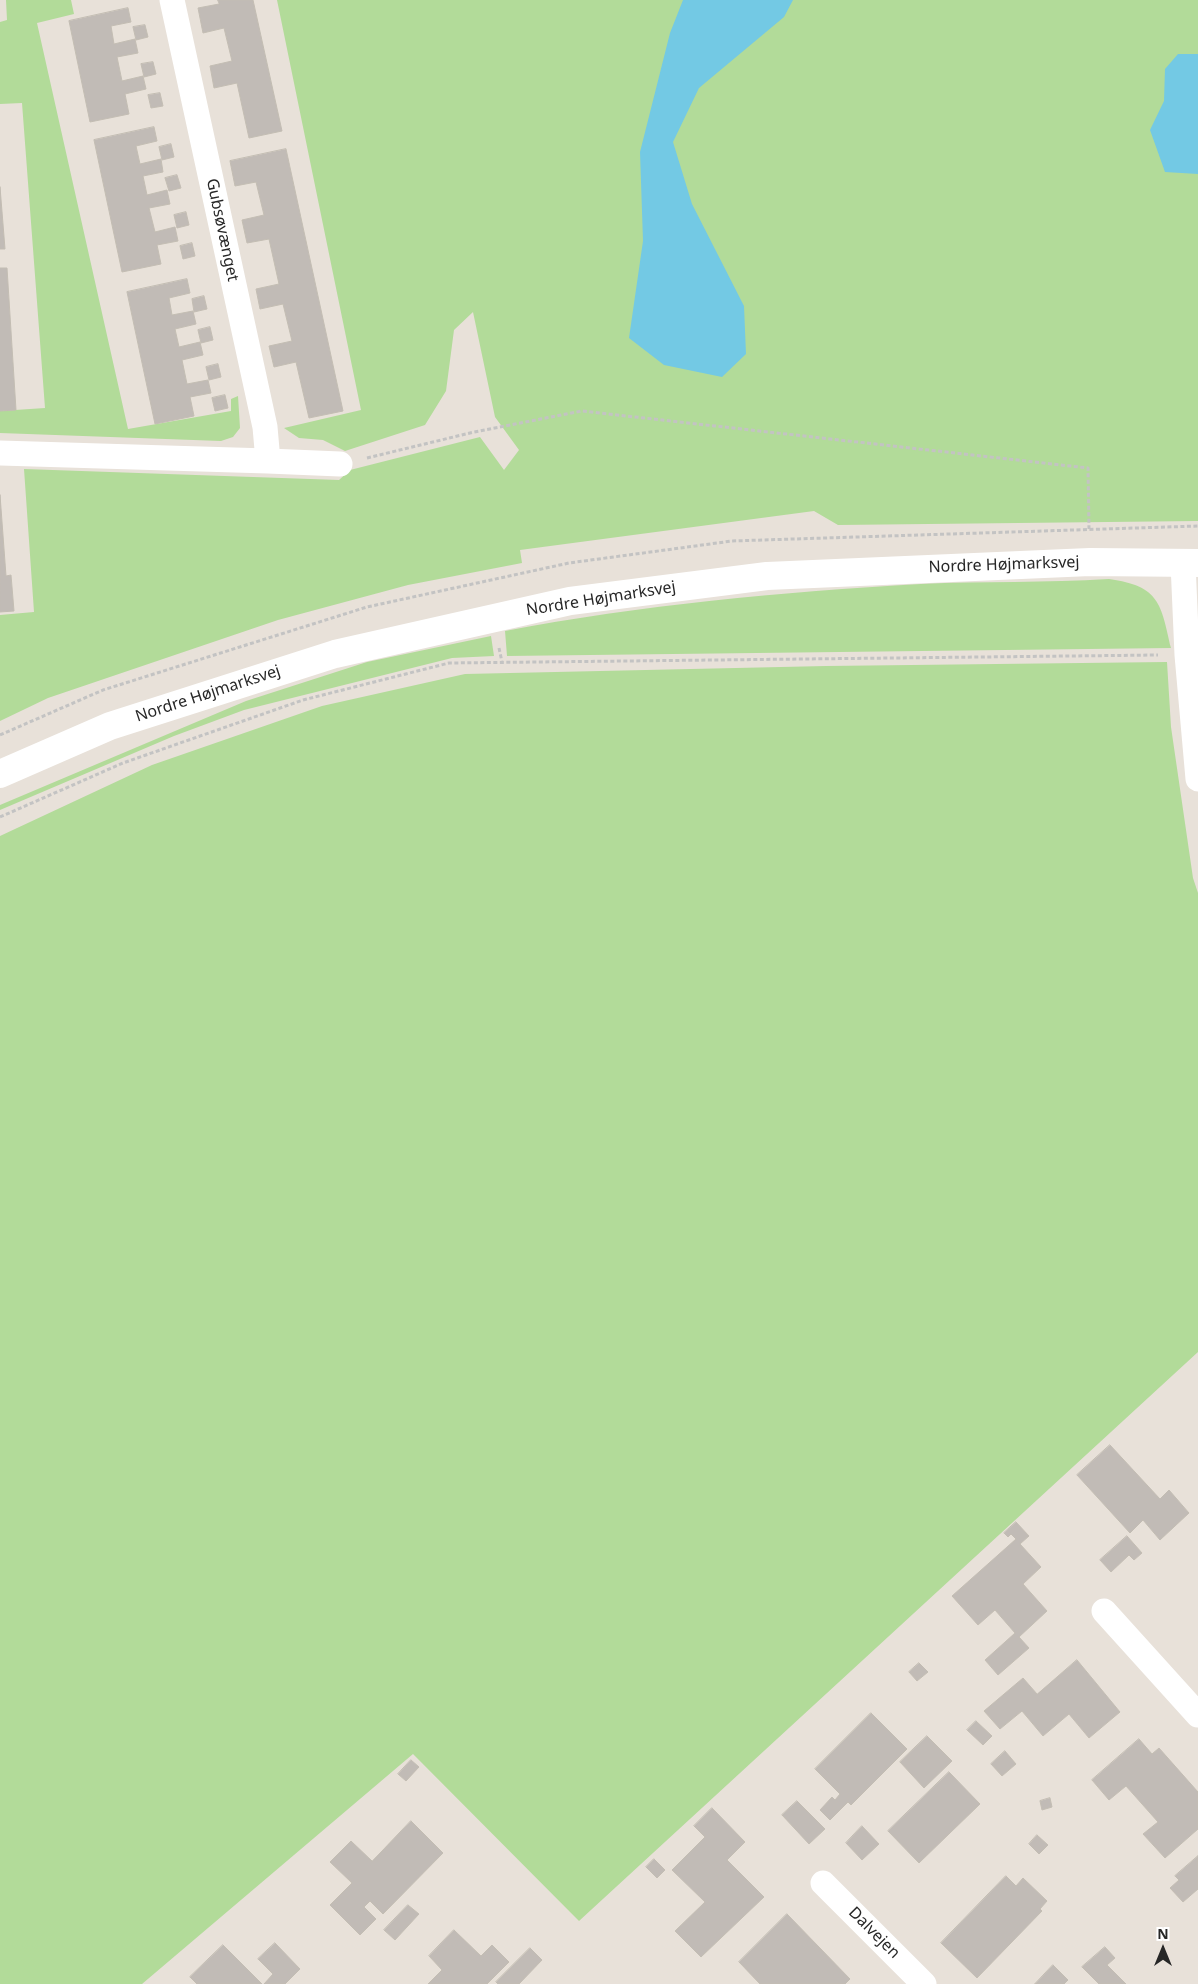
<!DOCTYPE html>
<meta charset="utf-8">
<style>
body{margin:0}
#map{position:relative;width:1198px;height:1984px;overflow:hidden;background:#e8e1d9;font-family:"Noto Sans",sans-serif}
canvas{display:block}
.north{position:absolute;left:1138px;top:1924px;width:50px;height:50px;-webkit-text-stroke:4px #fff;paint-order:stroke;rotate:0deg;font-size:14px;font-weight:700;line-height:20px;text-align:center;color:#272727}
.north::after{content:'';display:block;margin:auto;width:18px;height:22px;background:#272727;clip-path:polygon(50% 0,100% 100%,50% 72%,0 100%)}
</style>
<div id="map">
<canvas width="1198" height="1984"></canvas>
<div class="north">N</div>
</div>
<script>
const ctx = document.querySelector('canvas').getContext('2d');
ctx.lineJoin = 'round';
function paint(path, color) { ctx.fillStyle = color; ctx.fill(path, 'evenodd'); }
function trace(path, color, width, dash) { ctx.strokeStyle = color; ctx.lineWidth = width; ctx.lineCap = dash ? 'butt' : 'round'; ctx.setLineDash(dash || []); ctx.stroke(path); }
function drawText(font, color, halo, rows, align = 'center') {
  ctx.font = font + ' "Noto Sans",sans-serif'; ctx.lineWidth = 4; ctx.setLineDash([]); ctx.textBaseline = 'middle'; ctx.strokeStyle = halo; ctx.fillStyle = color; for (const [text, x, y, turn = 0] of rows) {
    ctx.save(); ctx.translate(x, y); ctx.rotate((+turn || 0) * Math.PI / 180); ctx.textAlign = isNaN(turn) ? turn : align; if (halo) ctx.strokeText(text, 0, 0); ctx.fillText(text, 0, 0); ctx.restore();
  }
}
paint(new Path2D(`
 M 6,0 L 71,0 L 74,14 L 37,23 L 128,429 L 231,411 L 231,399 L 238,396 L 240,428 L 233,437 L 221,441 L 0,433 L 0,411 L 45,408 L 22,103 L 0,104 L 0,22 L 7,20 Z
 M 277,0 L 1198,0 L 1198,521 L 838,525 L 814,511 L 520,550 L 522,563 L 408,585 L 278,620 L 48,698 L 0,721 L 0,615 L 34,612 L 24,469 L 339,480 L 350,470 L 480,437 L 504,470 L 519,450 L 495,417 L 473,312 L 454,330 L 446,391 L 425,425 L 345,451 L 323,440 L 299,438 L 284,428 L 361,410 Z
 M 1109,579 C 1160,586 1161,604 1171,648 L 507,656 L 505,631 C 641,605 781,592 921,584 C 984,581 1046,583 1109,579 Z
 M 491,636 L 494,656 L 452,658 L 244,710 L 174,736 L 0,810 L 0,805 L 246,701 L 367,662 Z
 M 1167,662 L 1171,727 L 1193,878 L 1198,893 L 1198,1352 L 579,1921 L 413,1754 L 142,1984 L 0,1984 L 0,836 L 152,765 L 322,706 L 465,674 L 826,666 Z`), '#b2db99');
paint(new Path2D(`
 M 683,0 L 793,0 L 784,17 L 699,88 L 673,142 L 692,204 L 744,306 L 746,354 L 722,377 L 664,365 L 629,338 L 643,241 L 640,152 L 670,33 Z
 M 1178,54 L 1198,54 L 1198,174 L 1165,172 L 1150,130 L 1164,101 L 1165,69 Z`), '#73c9e4');
const building = new Path2D(`
 M 218,0 L 253,0 L 282,131 L 249,138 L 237,83 L 214,88 L 210,66 L 232,61 L 224,28 L 203,33 L 198,8 L 219,4 Z
 M 128,8 L 131,22 L 111,26 L 114,44 L 135,39 L 138,53 L 117,57 L 122,81 L 143,76 L 146,89 L 125,94 L 129,114 L 90,122 L 69,21 Z
 M 145,25 L 148,37 L 136,40 L 133,27 Z
 M 153,62 L 156,74 L 144,77 L 141,64 Z
 M 160,93 L 163,106 L 151,108 L 148,95 Z
 M 154,127 L 157,141 L 136,146 L 140,164 L 161,159 L 163,172 L 143,176 L 147,195 L 167,190 L 170,204 L 149,208 L 155,232 L 175,227 L 178,241 L 157,245 L 161,264 L 122,272 L 94,140 Z
 M 171,144 L 174,157 L 162,160 L 159,147 Z
 M 286,149 L 343,411 L 309,418 L 296,362 L 274,367 L 269,346 L 292,341 L 283,304 L 260,309 L 256,289 L 279,284 L 269,239 L 247,243 L 242,220 L 264,215 L 256,182 L 235,186 L 230,161 Z
 M 177,175 L 181,188 L 169,191 L 165,178 Z
 M 0,187 L 5,249 L 0,249 Z
 M 186,212 L 189,225 L 177,228 L 174,215 Z
 M 192,243 L 195,256 L 183,259 L 180,246 Z
 M 0,268 L 7,268 L 16,410 L 0,411 Z
 M 187,279 L 190,293 L 169,298 L 172,315 L 193,311 L 196,324 L 175,329 L 179,347 L 200,342 L 203,355 L 182,360 L 187,384 L 208,380 L 211,393 L 190,397 L 194,416 L 155,424 L 127,292 Z
 M 204,296 L 207,309 L 194,312 L 192,299 Z
 M 210,327 L 213,340 L 201,343 L 198,330 Z
 M 218,364 L 221,377 L 209,380 L 206,367 Z
 M 225,395 L 228,408 L 215,411 L 212,398 Z
 M 0,495 L 6,576 L 11,575 L 14,611 L 0,612 Z
 M 1110,1445 L 1160,1499 L 1169,1490 L 1189,1513 L 1160,1540 L 1143,1520 L 1130,1533 L 1077,1475 Z
 M 1016,1522 L 1029,1536 L 1020,1544 L 1041,1567 L 1023,1584 L 1047,1611 L 1019,1637 L 1029,1648 L 998,1675 L 985,1660 L 1015,1633 L 995,1610 L 978,1625 L 952,1596 L 1016,1539 L 1011,1534 L 1008,1537 L 1004,1533 Z
 M 1127,1536 L 1142,1553 L 1134,1560 L 1129,1555 L 1111,1572 L 1100,1560 Z
 M 1077,1660 L 1120,1712 L 1089,1738 L 1069,1714 L 1043,1736 L 1022,1711 L 1000,1729 L 984,1711 L 1023,1678 L 1037,1694 Z
 M 919,1663 L 928,1672 L 917,1681 L 909,1672 Z
 M 871,1713 L 907,1749 L 851,1805 L 848,1802 L 830,1820 L 820,1810 L 832,1797 L 835,1800 L 840,1794 L 815,1769 Z
 M 976,1721 L 992,1736 L 983,1745 L 967,1730 Z
 M 927,1736 L 952,1761 L 924,1788 L 900,1762 Z
 M 1139,1739 L 1152,1754 L 1159,1748 L 1198,1792 L 1198,1829 L 1165,1858 L 1143,1834 L 1158,1822 L 1126,1786 L 1109,1800 L 1092,1780 Z
 M 1005,1751 L 1016,1764 L 1002,1776 L 991,1764 Z
 M 411,1760 L 419,1767 L 406,1781 L 398,1774 Z
 M 949,1772 L 980,1804 L 919,1863 L 888,1831 Z
 M 1050,1798 L 1052,1807 L 1042,1810 L 1040,1801 Z
 M 797,1801 L 825,1829 L 809,1844 L 782,1815 Z
 M 712,1808 L 745,1842 L 727,1860 L 764,1897 L 701,1957 L 675,1931 L 705,1902 L 672,1870 L 705,1837 L 694,1826 Z
 M 411,1821 L 443,1853 L 383,1914 L 370,1901 L 364,1907 L 376,1919 L 360,1935 L 330,1905 L 352,1883 L 330,1862 L 351,1841 L 372,1861 Z
 M 862,1826 L 879,1844 L 862,1860 L 846,1843 Z
 M 1037,1835 L 1048,1845 L 1039,1854 L 1029,1844 Z
 M 1198,1856 L 1198,1889 L 1183,1902 L 1170,1888 L 1179,1880 L 1175,1876 Z
 M 654,1859 L 665,1870 L 657,1878 L 646,1867 Z
 M 1006,1876 L 1016,1886 L 1023,1878 L 1047,1901 L 1040,1909 L 1042,1911 L 977,1978 L 941,1943 Z
 M 408,1905 L 419,1914 L 395,1940 L 384,1930 Z
 M 787,1914 L 850,1979 L 845,1984 L 760,1984 L 739,1962 Z
 M 454,1930 L 481,1956 L 492,1945 L 509,1962 L 487,1984 L 428,1984 L 442,1970 L 429,1956 Z
 M 275,1943 L 300,1969 L 285,1984 L 264,1984 L 273,1974 L 258,1959 Z
 M 223,1945 L 262,1984 L 197,1984 L 190,1977 Z
 M 1105,1947 L 1115,1958 L 1107,1965 L 1126,1984 L 1099,1984 L 1082,1967 Z
 M 530,1948 L 542,1960 L 519,1984 L 498,1984 L 496,1982 Z
 M 1053,1965 L 1068,1980 L 1064,1984 L 1035,1984 Z`);
paint(building, '#c1bbb6');
trace(building, '#c3bdb3', 1);
trace(new Path2D(`
 M 367,458 L 474,432 L 582,411 L 1088,468 L 1089,529
 M 499,648 L 502,662
 M 0,735 L 103,690 L 367,607 L 569,563 L 732,541 L 1198,526
 M 0,817 L 123,763 L 303,700 L 449,663 L 1158,655`), '#c3c3c3', 3, [4, 2.5]);
trace(new Path2D(`
 M 0,453 L 268,461 L 265,427 L 172,0
 M 268,461 L 340,464
 M 1183,563 L 1187,655 L 1198,779
 M 1104,1611 L 1198,1715
 M 823,1883 L 924,1984`), '#fff', 25);
trace(new Path2D(`
 M 0,774 L 110,726 L 335,654 L 570,601 L 767,576 L 1090,562 L 1198,563`), '#fff', 28);
drawText('16px', '#272727', '#fff', [
 ["Gubsøvænget",222,230,78],
 ["Nordre Højmarksvej",1004,565,-2],
 ["Nordre Højmarksvej",601,599,-9],
 ["Nordre Højmarksvej",208,694,-18],
 ["Dalvejen",874,1933,45]
]);
</script>
